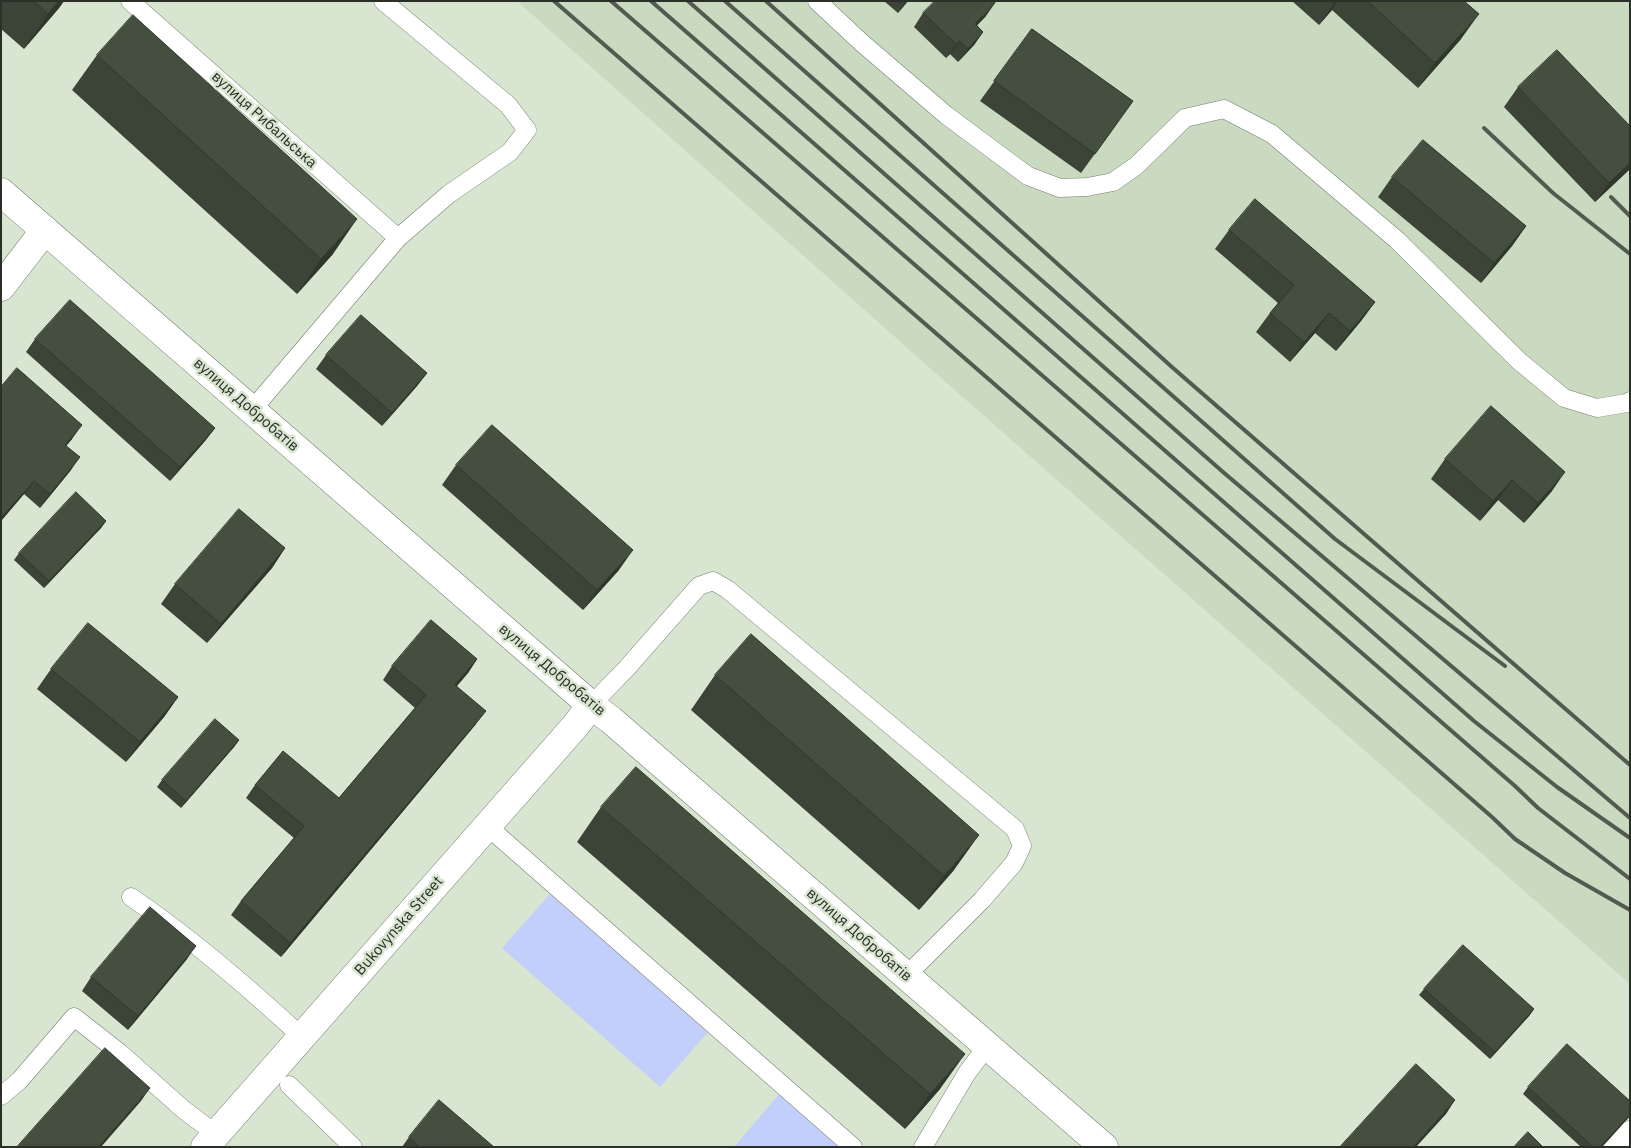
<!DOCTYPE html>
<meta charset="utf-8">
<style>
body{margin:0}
#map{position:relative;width:1631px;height:1148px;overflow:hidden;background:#d8e5d1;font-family:"IBM Plex Sans",sans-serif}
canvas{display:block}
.frame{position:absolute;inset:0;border:2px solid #2a2f27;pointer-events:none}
</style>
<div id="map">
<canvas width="1631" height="1148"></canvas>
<div class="frame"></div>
</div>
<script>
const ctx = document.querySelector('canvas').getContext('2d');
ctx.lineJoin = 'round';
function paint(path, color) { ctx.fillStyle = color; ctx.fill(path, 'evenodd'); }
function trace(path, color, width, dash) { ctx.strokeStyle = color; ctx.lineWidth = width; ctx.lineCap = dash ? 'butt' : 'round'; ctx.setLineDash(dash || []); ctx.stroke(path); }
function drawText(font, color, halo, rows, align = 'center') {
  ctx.font = font + ' "IBM Plex Sans",sans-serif'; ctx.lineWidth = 5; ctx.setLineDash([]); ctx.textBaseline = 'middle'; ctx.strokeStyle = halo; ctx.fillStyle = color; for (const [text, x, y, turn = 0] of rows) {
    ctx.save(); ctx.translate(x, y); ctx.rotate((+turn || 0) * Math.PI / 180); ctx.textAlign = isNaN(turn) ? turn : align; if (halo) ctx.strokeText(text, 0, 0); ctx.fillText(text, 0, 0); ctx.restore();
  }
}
paint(new Path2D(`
 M 517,1 L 1630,1 L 1630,984 L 949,385 Z`), '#c9dac0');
paint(new Path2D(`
 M 550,894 L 708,1032 L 660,1087 L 502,948 Z
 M 781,1092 L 845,1147 L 734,1147 Z`), '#c2cffa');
const service = new Path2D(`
 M 130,1 L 398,238
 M 817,1 L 862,43 L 946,115 L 1028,176 L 1060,188 L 1087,187 L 1113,182 L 1136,166 L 1185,118 L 1224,109 L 1272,134 L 1397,240 L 1519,361 L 1564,398 L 1597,408 L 1627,403 L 1630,401
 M 252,410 L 398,238 L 449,194 L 510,152 L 527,130 L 508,105 L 383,1
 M 591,705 L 626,669 L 699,586 L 713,581 L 727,589 L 1015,829 L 1022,846 L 1014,863 L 982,900 L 906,976
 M 487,826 L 853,1147
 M 131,897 C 191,938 248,987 302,1037
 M 289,1085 L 353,1147
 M 1,1096 L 20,1080 L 74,1017 L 120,1053 L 184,1110 L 216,1134
 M 923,1147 L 967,1073 L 988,1045`);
const minor = new Path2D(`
 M 1,287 L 45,230
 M 591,705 L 611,720 L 1104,1147
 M 1616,1147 L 1630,1135`);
const tertiary = new Path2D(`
 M 1,192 L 591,705 L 576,725 L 205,1147`);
trace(service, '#74806e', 19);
trace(minor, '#74806e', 29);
trace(tertiary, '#74806e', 29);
trace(service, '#fff', 18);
trace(minor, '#fff', 28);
trace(tertiary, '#fff', 28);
trace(new Path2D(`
 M 554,1 L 1492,817 L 1515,839 L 1565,873 L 1630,910
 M 611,1 L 1515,786 L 1538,808 L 1630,879
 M 651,1 L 1474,721 L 1557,787 L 1630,838
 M 688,1 L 1223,472 L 1630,818
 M 725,1 L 1335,539 L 1505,666
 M 766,1 L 1173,368 L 1630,765
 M 1484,128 L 1553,193 L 1630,254
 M 1611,197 L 1630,216`), '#535a4f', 4);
paint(new Path2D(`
 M 1,1 L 64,1 L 59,8 L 24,49 L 1,29 Z
 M 884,1 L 908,1 L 898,13 Z
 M 1292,1 L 1464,1 L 1461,39 L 1418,88 L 1332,10 L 1319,25 Z
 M 923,13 L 986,16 L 977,25 L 983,32 L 974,45 L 958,62 L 950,54 L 946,58 L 914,27 Z
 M 1032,29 L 1133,101 L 1081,173 L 980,101 Z
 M 97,55 L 333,254 L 297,294 L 72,90 Z
 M 1518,87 L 1630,126 L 1630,169 L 1595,202 L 1504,107 Z
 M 1392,177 L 1526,226 L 1512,246 L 1481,283 L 1378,197 Z
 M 1229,230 L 1375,302 L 1361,321 L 1336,351 L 1315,333 L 1290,362 L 1256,332 L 1270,313 L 1278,303 L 1215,249 Z
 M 35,339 L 215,428 L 205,441 L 170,481 L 26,352 Z
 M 326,355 L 427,373 L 417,386 L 382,426 L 316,369 Z
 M 1,387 L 72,439 L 66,446 L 71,470 L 40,508 L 24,494 L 1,521 Z
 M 1445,459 L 1552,491 L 1524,523 L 1498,500 L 1480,521 L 1431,479 Z
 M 456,465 L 619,570 L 583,610 L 442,485 Z
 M 106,521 L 101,528 L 44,588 L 14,560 L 19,553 Z
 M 285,548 L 272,568 L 207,643 L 161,604 L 175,584 Z
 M 477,659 L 468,673 L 457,686 L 476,724 L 281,957 L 231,915 L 241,901 L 294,838 L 246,798 L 255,785 L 339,798 L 415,708 L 383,680 L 392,666 Z
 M 51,669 L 178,697 L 164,717 L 126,762 L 37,689 Z
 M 715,675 L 954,870 L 919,910 L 691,710 Z
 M 239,740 L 234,747 L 181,808 L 157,787 L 162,780 Z
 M 601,807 L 940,1089 L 905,1129 L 577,842 Z
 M 187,959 L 128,1030 L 82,991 L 91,977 Z
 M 1424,989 L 1534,1009 L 1529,1016 L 1490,1059 L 1419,995 Z
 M 1528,1087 L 1630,1101 L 1630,1116 L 1602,1147 L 1581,1147 L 1523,1094 Z
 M 409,1137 L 494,1147 L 402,1147 Z`), '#3b4436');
paint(new Path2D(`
 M 59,1 L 64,1 L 59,8 L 24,49 L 48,14 Z
 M 906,1 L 908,1 L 898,13 Z
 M 1335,1 L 1338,1 L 1332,10 L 1319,25 Z
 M 995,3 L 986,16 L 966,37 L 975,24 Z
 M 1479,14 L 1461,39 L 1418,88 L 1435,63 Z
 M 983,32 L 974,45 L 958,62 L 968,49 Z
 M 959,41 L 950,54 L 946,58 L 956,44 Z
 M 1630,163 L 1630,169 L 1595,202 L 1609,183 Z
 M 357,219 L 333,254 L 297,294 L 321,259 Z
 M 1526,226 L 1512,246 L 1481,283 L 1494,263 Z
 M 1375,302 L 1361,321 L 1336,351 L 1350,331 Z
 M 1329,313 L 1315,333 L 1290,362 L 1304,342 Z
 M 427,373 L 417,386 L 382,426 L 392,413 Z
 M 82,425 L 72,439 L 56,458 L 65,445 Z
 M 215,428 L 205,441 L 170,481 L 180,467 Z
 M 80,457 L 71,470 L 40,508 L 50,494 Z
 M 1565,472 L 1552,491 L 1524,523 L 1538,503 Z
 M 1512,480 L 1498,500 L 1480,521 L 1493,501 Z
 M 34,481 L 24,494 L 1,521 L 1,518 Z
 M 106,521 L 101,528 L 44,588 L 49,581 Z
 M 285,548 L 272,568 L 207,643 L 221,624 Z
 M 633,550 L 619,570 L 583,610 L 597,590 Z
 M 477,659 L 468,673 L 446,698 L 455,685 Z
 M 178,697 L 164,717 L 126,762 L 140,742 Z
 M 486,711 L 476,724 L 281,957 L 290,943 Z
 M 239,740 L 234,747 L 181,808 L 186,801 Z
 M 979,835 L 954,870 L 919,910 L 944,876 Z
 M 196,946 L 187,959 L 128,1030 L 138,1016 Z
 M 1534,1009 L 1529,1016 L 1490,1059 L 1495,1052 Z
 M 965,1054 L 940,1089 L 905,1129 L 930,1094 Z
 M 150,1088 L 141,1101 L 101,1147 L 98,1147 Z
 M 1455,1100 L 1446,1114 L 1416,1147 L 1413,1147 Z
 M 1630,1115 L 1630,1116 L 1602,1147 L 1600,1147 Z`), '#30372c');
const building = new Path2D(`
 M 34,1 L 59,1 L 48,14 Z
 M 935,1 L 994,1 L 995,3 L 975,24 L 983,32 L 968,49 L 959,41 L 956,44 L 923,13 Z
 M 1368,1 L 1464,1 L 1479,14 L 1435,63 Z
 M 133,15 L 357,219 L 321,259 L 97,55 Z
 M 1032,29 L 1133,101 L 1095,154 L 994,81 Z
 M 1557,50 L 1630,126 L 1630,163 L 1609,183 L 1518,87 Z
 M 1423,140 L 1526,226 L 1494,263 L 1392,177 Z
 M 1255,199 L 1375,302 L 1350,331 L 1329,313 L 1304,342 L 1270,313 L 1294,285 L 1229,230 Z
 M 70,300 L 215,428 L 180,467 L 35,339 Z
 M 361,315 L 427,373 L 392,413 L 326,355 Z
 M 17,368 L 82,425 L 65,445 L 80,457 L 50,494 L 34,481 L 1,518 L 1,387 Z
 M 1491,406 L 1565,472 L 1538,503 L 1512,480 L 1493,501 L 1445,459 Z
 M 492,425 L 633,550 L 597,590 L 456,465 Z
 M 76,492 L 106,521 L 49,581 L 19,553 Z
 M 239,509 L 285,548 L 221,624 L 175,584 Z
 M 431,620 L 477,659 L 455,685 L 486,711 L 290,943 L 241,901 L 304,826 L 255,785 L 283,751 L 339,798 L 426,695 L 392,666 Z
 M 88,623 L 178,697 L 140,742 L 51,669 Z
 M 751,634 L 979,835 L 944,876 L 715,675 Z
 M 215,719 L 239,740 L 186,801 L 162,780 Z
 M 636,767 L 965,1054 L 930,1094 L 601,807 Z
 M 150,907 L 196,946 L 138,1016 L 91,977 Z
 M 1463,945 L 1534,1009 L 1495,1052 L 1424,989 Z
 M 1567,1044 L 1630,1101 L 1630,1115 L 1600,1147 L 1593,1147 L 1528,1087 Z
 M 105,1048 L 150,1088 L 98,1147 L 17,1147 Z
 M 1416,1064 L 1455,1100 L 1413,1147 L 1340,1147 Z
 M 439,1100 L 494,1147 L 420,1147 L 409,1137 Z
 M 1528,1132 L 1543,1147 L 1514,1147 Z`);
paint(building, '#454f3f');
trace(building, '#30372c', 1);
drawText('15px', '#2a2f27', '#d8e5d1', [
 ["вулиця Рибальська",264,120,42],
 ["вулиця Добробатів",246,405,41],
 ["вулиця Добробатів",552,670,40],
 ["Bukovynska Street",399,926,-49],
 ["вулиця Добробатів",859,935,41]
]);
</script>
